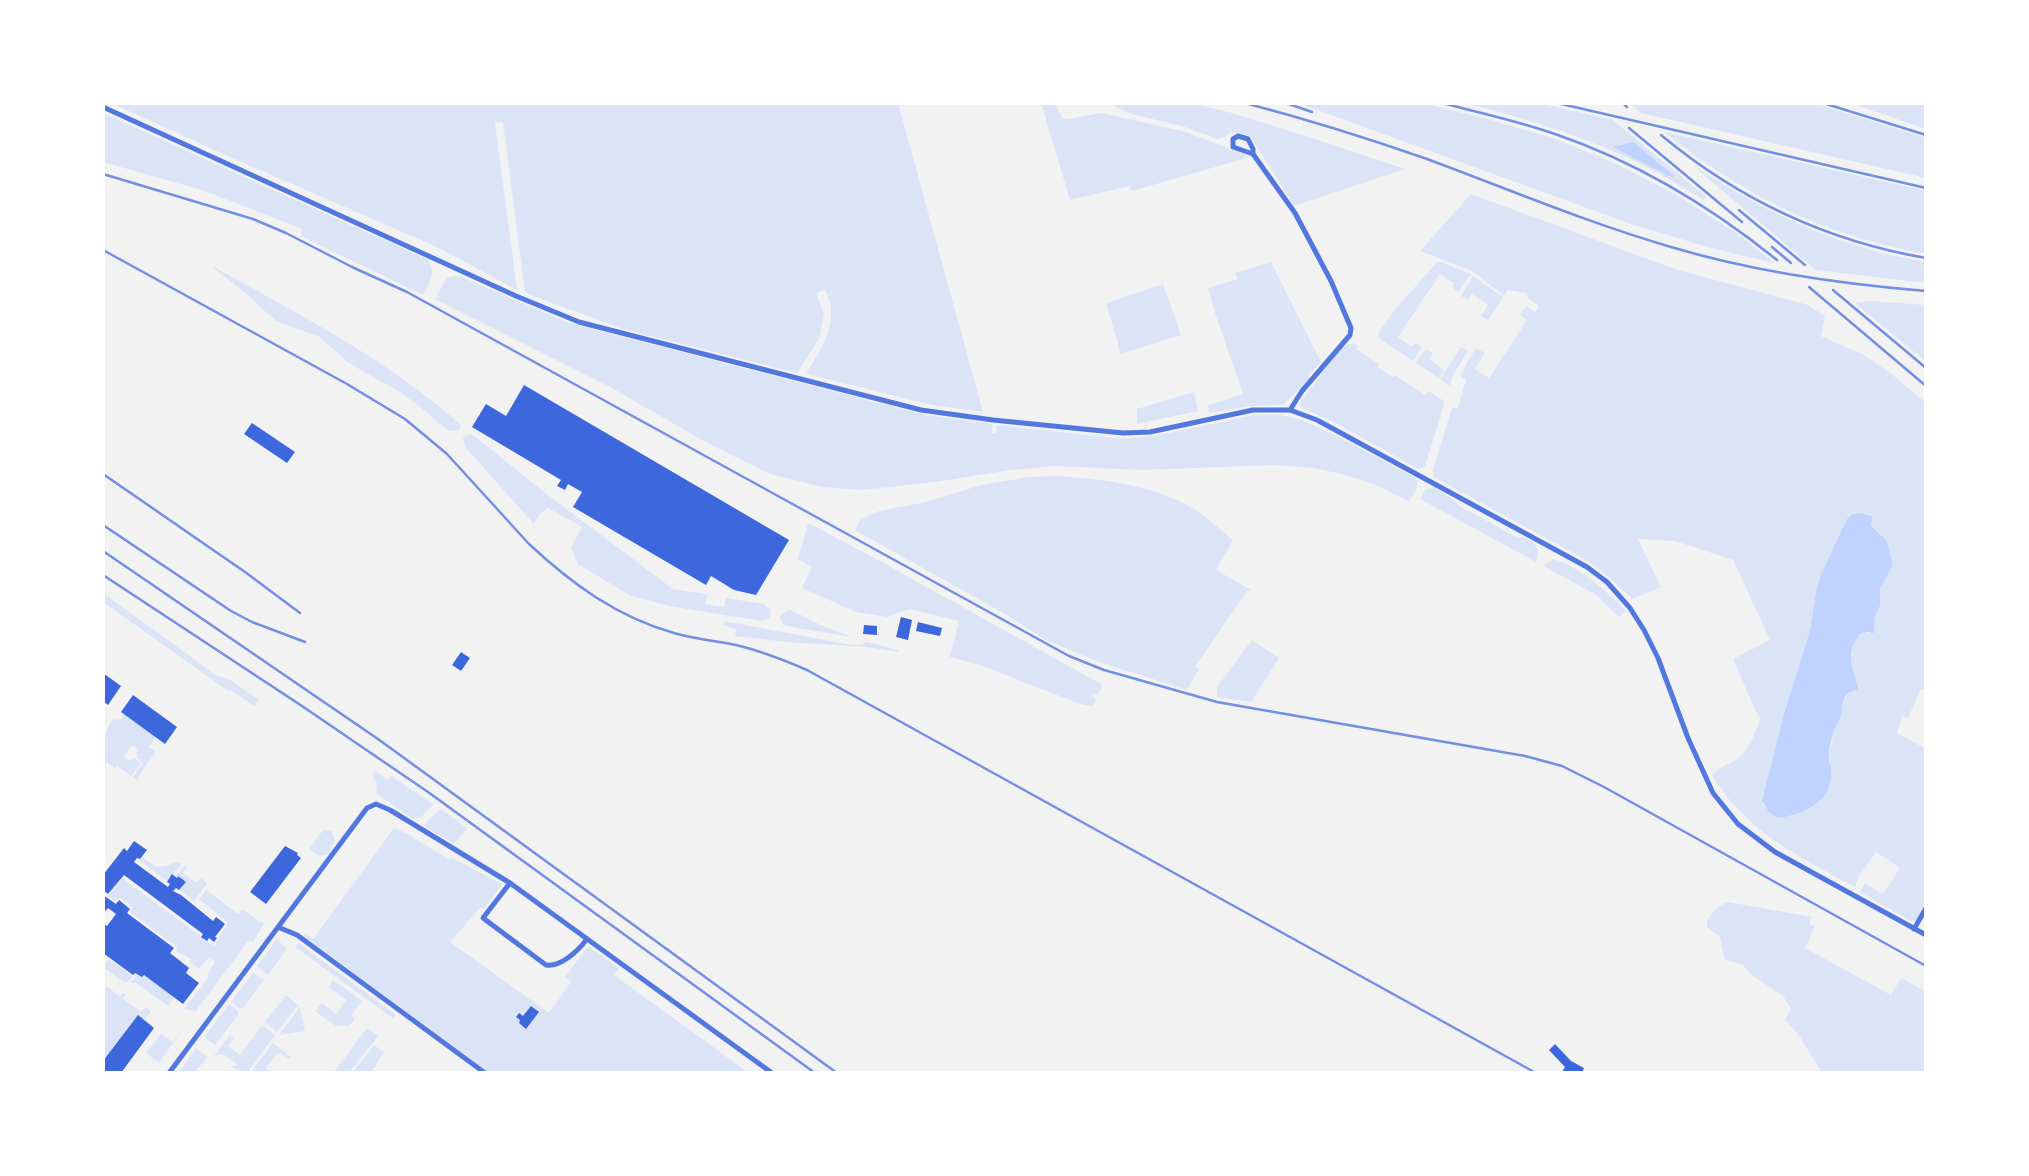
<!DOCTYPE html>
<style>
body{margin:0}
#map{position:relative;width:2029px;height:1176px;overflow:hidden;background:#f2f2f2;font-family:Mulish,sans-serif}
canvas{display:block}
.frame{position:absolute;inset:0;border:105px solid #fff;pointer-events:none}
</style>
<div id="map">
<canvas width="2029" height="1176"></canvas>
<div class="frame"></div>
</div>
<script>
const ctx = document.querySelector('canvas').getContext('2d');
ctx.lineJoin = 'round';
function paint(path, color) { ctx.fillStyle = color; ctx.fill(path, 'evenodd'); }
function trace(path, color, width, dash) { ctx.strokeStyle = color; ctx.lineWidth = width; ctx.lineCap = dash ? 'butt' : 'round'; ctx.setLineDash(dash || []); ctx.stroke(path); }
paint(new Path2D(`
 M 111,103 L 898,103 L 983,412 L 932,405 L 806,374 C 821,348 842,320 825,290 L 816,293 L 824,313 L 820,337 L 797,373 L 623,329 L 525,293 L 503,122 L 495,123 L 517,290 L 437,247 L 230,157 Z
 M 1041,103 L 1055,103 L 1062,118 L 1068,119 L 1101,113 L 1124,118 L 1186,132 L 1250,157 L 1132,191 L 1130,186 L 1070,200 Z
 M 1113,103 L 1192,103 L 1232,113 L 1315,139 L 1405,169 L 1294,206 L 1251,137 L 1240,133 L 1230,132 L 1226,137 L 1217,139 L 1185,127 L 1132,114 L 1114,106 Z
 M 1298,103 L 1421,103 L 1484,118 L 1556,139 L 1617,164 L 1675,194 L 1735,232 L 1774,263 L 1711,248 L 1631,224 Z
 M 1464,103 L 1538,103 L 1613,120 L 1706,197 L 1703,200 C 1630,151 1549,124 1464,103 Z
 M 1630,103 L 1814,103 L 1926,138 L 1926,178 L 1641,113 Z
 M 1850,103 L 1926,103 L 1926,129 Z
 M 103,113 L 428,260 C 437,273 429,283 423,295 L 301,236 L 302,229 L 205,191 L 103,162 Z
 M 1664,132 L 1926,191 L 1926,254 C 1823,235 1746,197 1664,132 Z
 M 1699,169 C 1768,214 1843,249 1926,262 L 1926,283 L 1816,270 L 1698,170 Z
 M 1471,194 L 1675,269 L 1808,305 L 1825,316 L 1821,336 L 1862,354 L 1889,372 L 1926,403 L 1926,691 L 1921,689 L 1908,718 L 1903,716 L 1897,733 L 1926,749 L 1926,901 L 1916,920 L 1912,922 L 1860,892 L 1865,883 L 1883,894 L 1900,868 L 1876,852 L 1858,878 L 1855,887 C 1798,856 1747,833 1712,775 C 1719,767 1728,765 1737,759 C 1750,751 1755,731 1761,718 L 1757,714 L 1733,659 L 1770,640 L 1733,560 L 1675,541 L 1638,539 L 1661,587 L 1632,599 L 1607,576 L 1588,561 L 1434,477 L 1433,469 L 1452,408 L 1458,408 L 1466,380 L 1461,377 L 1465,366 L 1476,348 L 1485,353 L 1475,369 L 1489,378 L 1527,320 L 1520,315 L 1526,306 L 1535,312 L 1539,306 L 1528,298 L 1527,293 L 1508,290 L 1504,296 L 1474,272 L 1420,251 ZM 1871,516 L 1871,524 L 1887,541 L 1893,566 L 1880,588 L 1880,606 L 1875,615 L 1874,632 L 1860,634 C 1849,649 1846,665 1857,681 L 1851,691 L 1846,696 L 1841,708 L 1841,716 L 1835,726 L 1828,761 L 1770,811 L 1762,804 L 1784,714 L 1810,630 L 1817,587 L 1821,574 L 1847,519 Z
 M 1438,261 L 1471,274 L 1458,292 L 1452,287 L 1454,283 L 1440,274 L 1398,337 L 1412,347 L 1415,343 L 1422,347 L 1413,361 L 1380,339 L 1378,334 L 1392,313 Z
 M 1271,262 L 1321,362 L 1308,376 L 1309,379 L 1284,404 L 1279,405 L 1249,406 L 1209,413 L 1207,406 L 1243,394 L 1214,310 L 1208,288 L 1238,279 L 1235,273 Z
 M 214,267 C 300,315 387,359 461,425 L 460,429 L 453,431 L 447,430 L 419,406 L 398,391 L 347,362 L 320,337 L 276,321 L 244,292 L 213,268 Z
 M 453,276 L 464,278 L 569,323 L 925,415 L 992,424 L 992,433 L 996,433 L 997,425 L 1122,439 L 1154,436 L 1255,415 L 1281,415 L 1302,420 L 1337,436 L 1414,477 C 1422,485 1414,494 1409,501 L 1371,483 L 1337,473 L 1313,468 L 1274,465 L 1142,470 L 1055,466 L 1011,470 L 935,482 L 861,490 L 822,487 L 770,474 L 709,444 L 610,387 L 435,299 L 447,278 Z
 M 1473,276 L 1503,297 L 1488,320 L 1481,316 L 1488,305 L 1472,294 L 1468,300 L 1461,296 Z
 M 1163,284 L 1181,335 L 1121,354 L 1106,303 Z
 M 1870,301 L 1926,305 L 1926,362 L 1855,303 Z
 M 1353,343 L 1358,346 L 1356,349 L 1379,364 L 1378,367 L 1393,377 L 1395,375 L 1425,395 L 1429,391 L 1444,401 L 1444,405 L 1425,466 L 1418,469 L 1336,423 L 1300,407 L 1301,401 L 1342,347 Z
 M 1461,347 L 1468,351 L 1452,377 L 1450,386 L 1440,379 Z
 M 1426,349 L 1433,353 L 1429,359 L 1444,370 L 1439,378 L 1416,363 Z
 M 1194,392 L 1198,411 L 1137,424 L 1137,409 Z
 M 470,434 L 477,438 L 544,492 L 673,589 L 707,594 L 705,604 L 724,607 L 726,598 L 764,604 L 771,610 L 770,617 L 761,621 L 669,606 L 629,595 L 578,564 L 571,548 L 582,527 L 548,508 L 540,514 L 534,524 L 465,447 L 463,438 L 464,436 Z
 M 1055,476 C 1103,479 1158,485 1199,512 C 1211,521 1222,531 1233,540 L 1216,570 L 1251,590 L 1247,591 L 1195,667 L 1199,669 L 1187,690 L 1096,661 L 1042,638 L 1005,614 L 855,530 L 860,520 L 879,511 L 926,502 L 981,485 L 1029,477 Z
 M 1434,488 L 1454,500 L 1459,506 L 1517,537 C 1532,537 1543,548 1536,562 L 1420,499 L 1426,489 Z
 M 808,523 L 869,555 L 1101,684 L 1102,688 L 1098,695 L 1093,693 L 1091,696 L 1096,699 L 1093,706 L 1080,704 L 980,665 L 950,657 L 959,621 L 909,609 L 887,617 L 856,612 L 802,588 L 812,567 L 798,559 Z
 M 1553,559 C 1581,568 1606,590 1626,611 L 1619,617 L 1596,595 L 1544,566 Z
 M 103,593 L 216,675 L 232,681 L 259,700 L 254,706 L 230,690 L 228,691 L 103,602 Z
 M 787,610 L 791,610 L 825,627 L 852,637 L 786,626 L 783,624 L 780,619 L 781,615 Z
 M 724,621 L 852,645 L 861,645 L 867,642 L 898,650 L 898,652 L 866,647 L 786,642 L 735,636 L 736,629 L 723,625 Z
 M 1252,640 L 1279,658 L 1251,702 L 1217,697 L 1217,687 Z
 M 124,714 L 156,737 L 149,747 L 156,752 L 137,778 L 139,782 L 133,777 L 143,763 L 137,757 L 138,755 L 136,753 L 138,750 L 132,745 L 124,757 L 130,761 L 133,758 L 141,763 L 131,776 L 117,766 L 115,768 L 107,763 L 103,768 C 103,750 102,734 113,719 L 120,720 Z
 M 375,771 L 388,780 L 391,776 L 433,804 L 432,806 L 421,817 L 413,819 L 377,794 L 376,781 L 372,775 Z
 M 441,809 L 467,828 L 454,844 L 424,826 L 428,820 Z
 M 394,828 L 408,834 L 448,859 L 452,858 L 502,884 L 484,909 L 481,907 L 450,942 L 546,1011 L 549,1013 L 571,982 L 565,977 L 588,946 L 619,968 L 614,975 L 749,1073 L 490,1073 L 304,936 L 305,934 L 313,939 Z
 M 323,830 L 331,831 L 335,841 L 328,854 C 321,857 313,855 310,848 Z
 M 142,857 C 157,867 159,870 176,862 L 182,864 L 167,881 L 139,860 Z
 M 184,866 L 187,867 L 183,873 L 197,883 L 201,878 L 207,883 L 194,901 L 179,890 L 185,882 L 178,876 L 175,877 Z
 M 122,878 L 214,946 L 228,923 L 199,899 L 206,890 L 238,914 L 242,909 L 261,923 L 262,922 L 264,924 L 253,942 L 249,940 L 195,1012 L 184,1009 L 209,977 L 207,974 L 215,962 L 209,957 L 199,969 L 190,962 L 191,959 L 176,951 L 177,947 L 134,915 L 130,912 L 133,908 L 119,897 L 115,901 L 108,896 Z
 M 1728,902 L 1812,917 L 1809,924 L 1815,926 L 1805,948 L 1891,995 L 1901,978 L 1926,991 L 1926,1068 L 1921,1073 L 1822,1073 L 1798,1034 L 1785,1020 L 1791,1008 L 1783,996 L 1750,974 L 1742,964 L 1728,961 L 1724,958 L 1720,937 L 1707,927 L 1707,921 L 1717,907 Z
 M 277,939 L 287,949 L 268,975 L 257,966 Z
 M 298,943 L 395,1014 L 394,1019 L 295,947 Z
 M 108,959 L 133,976 L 128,982 L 123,982 L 103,967 Z
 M 253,972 L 264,980 L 243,1008 L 240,1009 L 231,1002 Z
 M 138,975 L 142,977 L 144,975 L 174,997 L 168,1006 L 136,983 L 130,983 Z
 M 333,980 L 362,1001 L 351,1015 L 355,1019 L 348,1027 L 344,1025 L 336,1026 L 315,1011 L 322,1003 L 336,1014 L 346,1000 L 329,987 Z
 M 108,987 L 119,996 L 124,993 L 126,994 L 123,999 L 141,1012 L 146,1007 L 151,1011 L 144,1020 L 137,1016 L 103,1061 L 103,990 Z
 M 286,995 L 298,1005 L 277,1032 L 265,1022 Z
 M 229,1004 L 238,1011 L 239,1014 L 215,1045 L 204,1037 Z
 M 300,1007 L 305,1031 L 279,1035 Z
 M 191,1018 L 159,1063 L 146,1053 L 161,1034 L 173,1042 Z
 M 262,1025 L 275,1035 L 247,1073 L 230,1067 L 238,1065 L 223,1054 L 214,1056 L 230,1035 L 234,1038 L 228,1046 L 240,1055 Z
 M 367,1028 L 378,1036 L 349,1073 L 333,1073 Z
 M 273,1043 L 291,1057 L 289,1059 L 278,1052 L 266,1068 L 272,1073 L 250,1073 Z
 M 374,1045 L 384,1052 L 371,1073 L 352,1073 Z
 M 196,1048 L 207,1057 L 195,1073 L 178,1073 Z`), '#dbe4f7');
paint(new Path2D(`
 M 1633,142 L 1674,176 L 1673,178 L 1613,147 Z
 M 1859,513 L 1872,516 L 1871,525 L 1887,541 L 1893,566 L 1880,588 L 1880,606 L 1875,615 L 1874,633 L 1867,632 L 1860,634 C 1843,657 1854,666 1858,689 C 1853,691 1848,692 1845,697 C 1841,704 1843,711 1840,718 C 1834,730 1828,745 1829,759 C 1829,769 1830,759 1831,769 C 1834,801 1805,814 1778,818 L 1769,812 L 1762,801 L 1784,714 L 1810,630 L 1817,587 L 1821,574 L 1847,519 L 1851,515 Z`), '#bfd3fe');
paint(new Path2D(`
 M 524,385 L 789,540 L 756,595 L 734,590 L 711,576 L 706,585 L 573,507 L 582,492 L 568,484 L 565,490 L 557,486 L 561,480 L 472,427 L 486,404 L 506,416 Z
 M 252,423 L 295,452 L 287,463 L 244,434 Z
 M 901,617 L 912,620 L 908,640 L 896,637 Z
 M 918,622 L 942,628 L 940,636 L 916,631 Z
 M 864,625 L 877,626 L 877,635 L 863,634 Z
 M 461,652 L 470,658 L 461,671 L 452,665 Z
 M 103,673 L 121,686 L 108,705 L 103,701 Z
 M 133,695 L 177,727 L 165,744 L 121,712 Z
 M 134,841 L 147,850 L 140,859 L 137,858 L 134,862 L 168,887 L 170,884 L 167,882 L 172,874 L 177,878 L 178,876 L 186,882 L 179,890 L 176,888 L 173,891 L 181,895 L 213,921 L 216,917 L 225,924 L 215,937 L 217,938 L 214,942 L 209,938 L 207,941 L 201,937 L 203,934 L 124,875 L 108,894 L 103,890 L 103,875 L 124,848 L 127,851 Z
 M 285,846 L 298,853 L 297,855 L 301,858 L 266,904 L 250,892 Z
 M 103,895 L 116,904 L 119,900 L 130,909 L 127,913 L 174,948 L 170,953 L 189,968 L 186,973 L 199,983 L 183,1004 L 144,975 L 142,977 L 135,973 L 133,975 L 103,953 L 103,924 L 107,926 L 116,914 L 108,908 L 103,914 Z
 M 531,1006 L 539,1012 L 526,1029 L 519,1023 L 520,1020 L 516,1017 L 519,1013 L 523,1016 Z
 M 138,1015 L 154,1028 L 121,1073 L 103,1073 L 103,1061 Z
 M 1555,1044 L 1571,1061 L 1584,1068 L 1582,1073 L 1562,1072 L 1565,1067 L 1549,1050 Z`), '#3d67dc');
trace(new Path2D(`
 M 103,107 L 516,296 L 579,322 L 921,410 L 993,420 L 1123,433 L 1150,432 L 1253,410 L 1290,410 L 1317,420 L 1587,567 L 1607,582 L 1630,608 L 1644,630 L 1658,658 L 1688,738 L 1713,793 L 1738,824 L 1775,852 L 1926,935
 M 1253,154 L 1233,147 L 1233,139 L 1238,136 L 1248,139 L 1253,149 L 1253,154 L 1295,213 L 1331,281 L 1351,328 L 1350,335 L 1302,391 L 1290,410
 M 510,883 L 483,918 L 546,965 C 561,967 578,951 587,939
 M 278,927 L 297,935 L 485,1073
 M 1914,929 L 1926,908
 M 169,1073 L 367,808 L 376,804 L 390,810 L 510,883 L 772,1073`), '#5277de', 5);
trace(new Path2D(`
 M 1245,103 C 1306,119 1367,138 1427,159 C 1508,189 1588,223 1671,247 C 1754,272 1840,284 1926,291
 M 1286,103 L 1312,112
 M 1442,103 C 1480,113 1518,121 1555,134 C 1637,162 1710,206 1777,260
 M 1557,103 L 1926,188
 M 1623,103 L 1627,107
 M 1823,103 L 1926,135
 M 1629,128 L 1742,222
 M 1661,135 C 1738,199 1827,241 1926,258
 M 103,174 L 253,219 L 286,233 L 352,267 L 407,292 L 1069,656 L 1104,670 L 1217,702 L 1525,756 L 1562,766 L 1604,787 L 1926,966
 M 1739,210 L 1805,265
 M 1772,247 L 1791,263
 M 103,250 L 347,384 L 405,419 L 447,454 L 529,544 C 572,584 617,617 674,633 C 694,639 716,641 736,645 C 761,651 784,660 807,670 L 1536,1073
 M 1809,287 L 1926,386
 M 1833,290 L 1926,368
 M 103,474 L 245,572 L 300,613
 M 103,525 L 231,611 L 252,622 L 305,642
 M 103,551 L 378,739 L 837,1073
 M 103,575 L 302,706 L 428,792 L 815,1073`), '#7290e2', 2.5);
</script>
